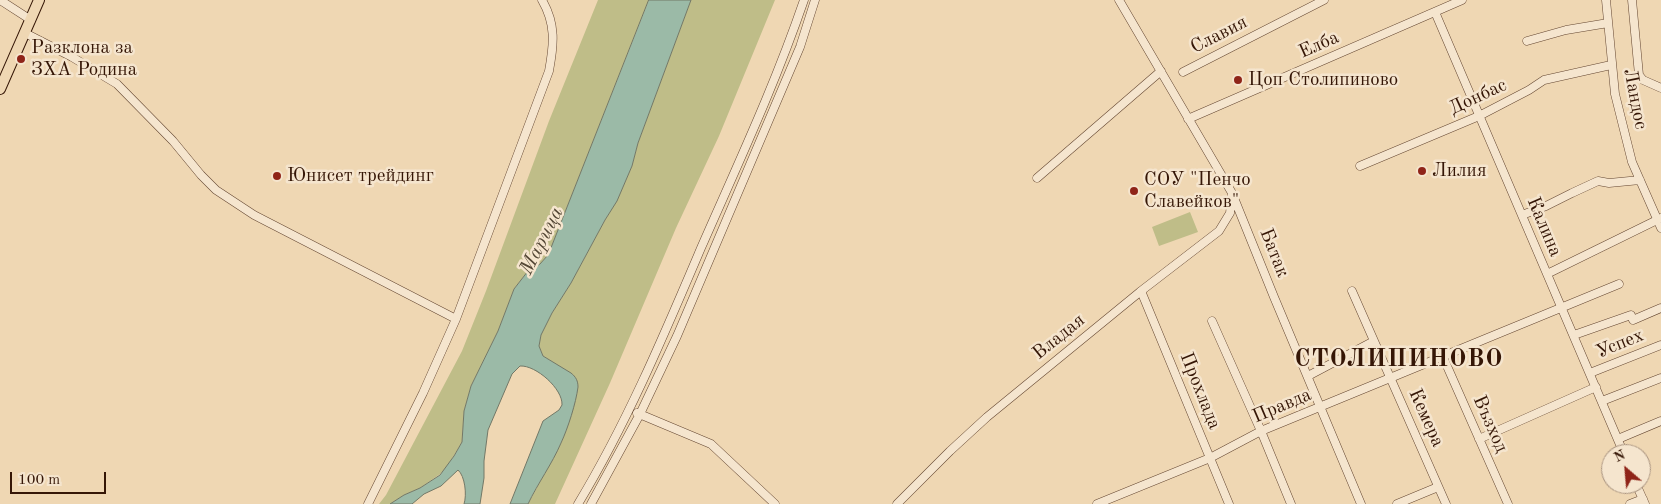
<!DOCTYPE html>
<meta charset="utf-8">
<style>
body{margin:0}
#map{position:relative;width:1661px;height:504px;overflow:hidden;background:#efd7b3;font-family:"Old Standard TT",serif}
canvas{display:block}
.north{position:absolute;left:1601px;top:444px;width:50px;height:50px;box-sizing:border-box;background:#f5e5ce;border:1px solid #a8927e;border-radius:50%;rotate:333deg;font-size:14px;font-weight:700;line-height:20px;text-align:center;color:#351606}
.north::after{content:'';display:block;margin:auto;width:18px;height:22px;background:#8f2418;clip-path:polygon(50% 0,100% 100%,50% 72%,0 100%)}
.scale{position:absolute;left:10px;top:472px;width:96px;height:22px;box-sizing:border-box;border:2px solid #351606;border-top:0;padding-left:6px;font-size:15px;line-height:18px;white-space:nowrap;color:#351606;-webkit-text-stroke:4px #f5e5ce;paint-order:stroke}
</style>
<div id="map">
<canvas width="1661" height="504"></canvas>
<div class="north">N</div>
<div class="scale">100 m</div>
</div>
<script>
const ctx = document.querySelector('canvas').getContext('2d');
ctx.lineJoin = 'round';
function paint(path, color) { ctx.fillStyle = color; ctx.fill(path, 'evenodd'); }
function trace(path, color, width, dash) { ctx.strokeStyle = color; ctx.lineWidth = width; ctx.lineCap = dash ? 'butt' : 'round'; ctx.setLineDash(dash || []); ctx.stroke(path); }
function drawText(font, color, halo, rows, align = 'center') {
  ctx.font = font + ' "Old Standard TT",serif'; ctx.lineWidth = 5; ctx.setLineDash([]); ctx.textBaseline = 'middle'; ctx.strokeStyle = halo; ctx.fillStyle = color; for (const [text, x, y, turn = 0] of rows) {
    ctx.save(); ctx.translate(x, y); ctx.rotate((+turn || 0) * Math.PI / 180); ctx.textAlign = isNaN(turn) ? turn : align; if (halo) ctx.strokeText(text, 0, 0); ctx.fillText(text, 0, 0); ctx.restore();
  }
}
paint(new Path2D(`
 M 598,0 L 649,0 L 548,255 L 540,264 L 528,271 L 514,289 L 498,331 L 471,386 L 464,411 L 462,442 L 447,467 L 440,474 L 420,488 L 404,495 L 390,504 L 379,504 L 386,495 L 462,351 L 486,291 L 549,121 Z
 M 691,0 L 775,0 L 719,136 L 676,228 L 610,383 L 555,504 L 528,504 L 562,441 L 578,387 L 574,376 L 543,356 L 539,346 L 541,334 L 552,313 L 571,283 L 605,220 L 617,200 L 632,166 L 638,143 Z
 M 1190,212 L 1198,232 L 1159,246 L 1152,227 Z`), '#bfbd88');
const water = new Path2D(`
 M 649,0 L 691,0 L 638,143 L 632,166 L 617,201 L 605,220 L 571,283 L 552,313 L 541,335 L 539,346 L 543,356 L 571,373 C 576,377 578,381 578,387 C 576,403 568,428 561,443 C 552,464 538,483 528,504 L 510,504 L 543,421 L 559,410 L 562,405 C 563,389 536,365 520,366 L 512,374 L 488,430 L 484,461 L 484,478 L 480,504 L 464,504 C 467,495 465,476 458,470 L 441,486 L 424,494 L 412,504 L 390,504 L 404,495 L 420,488 L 440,475 L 454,456 L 462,442 L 464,411 L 471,386 L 498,331 L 514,289 L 528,271 L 540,264 L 548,255 Z`);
paint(water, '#9bbaa7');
trace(water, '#727867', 1);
const minor = new Path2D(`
 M 0,0 L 31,20
 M 1119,0 L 1232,193 L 1274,297 L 1361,504
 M 1606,0 L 1615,94 L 1632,162 L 1661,228
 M 1632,0 L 1639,75 L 1643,80 L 1661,88
 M 1435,12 L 1624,454
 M 25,33 L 72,57 L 117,84 L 173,141 L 201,175 L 216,190 L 254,215 L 456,319
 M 1527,41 L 1566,30 L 1608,23
 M 1183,72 L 1324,0
 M 1188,119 L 1462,0
 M 1360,166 L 1479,116 L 1529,90 L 1544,80 L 1611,65
 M 1037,178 L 1161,71
 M 1522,215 L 1546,206 L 1572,193 L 1598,181 L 1609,183 L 1640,180
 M 1547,274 L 1661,218
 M 1141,291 L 1229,504
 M 1352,291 L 1446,504
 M 1633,320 L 1661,308
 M 1212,321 L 1261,431 L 1291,504
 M 1574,335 L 1631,315
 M 1443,357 L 1508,504
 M 1590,373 L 1661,345
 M 1308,376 L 1374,341
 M 1602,401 L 1661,378
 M 637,413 L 711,444 L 775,504
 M 1479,439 L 1596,387
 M 1618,439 L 1661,421
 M 1636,484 L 1645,504
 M 368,504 L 423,393 L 456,319 L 549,71 C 554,44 556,24 542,0
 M 578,504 C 627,423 664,335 701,248 C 737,166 775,85 804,0
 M 591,504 L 640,414 L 677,336 L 800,47 L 815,0
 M 897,504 L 950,451 L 987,417 L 1141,291 L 1219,231 L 1230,213 L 1232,195
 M 1097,504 L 1210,458 L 1261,431 L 1619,284
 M 1397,504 L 1438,487
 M 1630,504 L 1643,499`);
const major = new Path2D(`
 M 0,89 L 39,0`);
trace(minor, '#644631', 9);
trace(major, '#351606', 12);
trace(minor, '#f5e5ce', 8);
trace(major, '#efd7b3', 10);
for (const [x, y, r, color] of [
 [21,59,5,"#8f2418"],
 [1238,80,5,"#8f2418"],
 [1422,171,5,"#8f2418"],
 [277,176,5,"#8f2418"],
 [1134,191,5,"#8f2418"]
]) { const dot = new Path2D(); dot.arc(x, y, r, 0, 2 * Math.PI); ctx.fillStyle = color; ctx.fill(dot); trace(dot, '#f5e5ce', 2); }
drawText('19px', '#351606', '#f5e5ce', [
 ["Славия",1219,35,-27],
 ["Елба",1319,45,-24],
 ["Донбас",1478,97,-25],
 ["Ландос",1635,99,79],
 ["Калина",1544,227,67],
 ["Батак",1274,253,68],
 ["Владая",1059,337,-39],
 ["Успех",1620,344,-22],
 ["Прохлада",1200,391,68],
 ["Правда",1282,406,-23],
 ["Кемера",1426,418,66],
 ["Възход",1490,424,66]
]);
drawText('19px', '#351606', '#f5e5ce', [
 ["Разклона за",31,48],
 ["ЗХА Родина",31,70],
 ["Цоп Столипиново",1248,80],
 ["Лилия",1432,171],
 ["Юнисет трейдинг",287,176],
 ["СОУ \"Пенчо",1144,180],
 ["Славейков\"",1144,202]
], 'left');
drawText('italic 20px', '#544736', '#f5e5ce', [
 ["Марица",542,241,-63]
]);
ctx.letterSpacing = '1px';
drawText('bold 24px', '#351606', '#f5e5ce', [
 ["СТОЛИПИНОВО",1399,360]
]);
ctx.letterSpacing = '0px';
</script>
